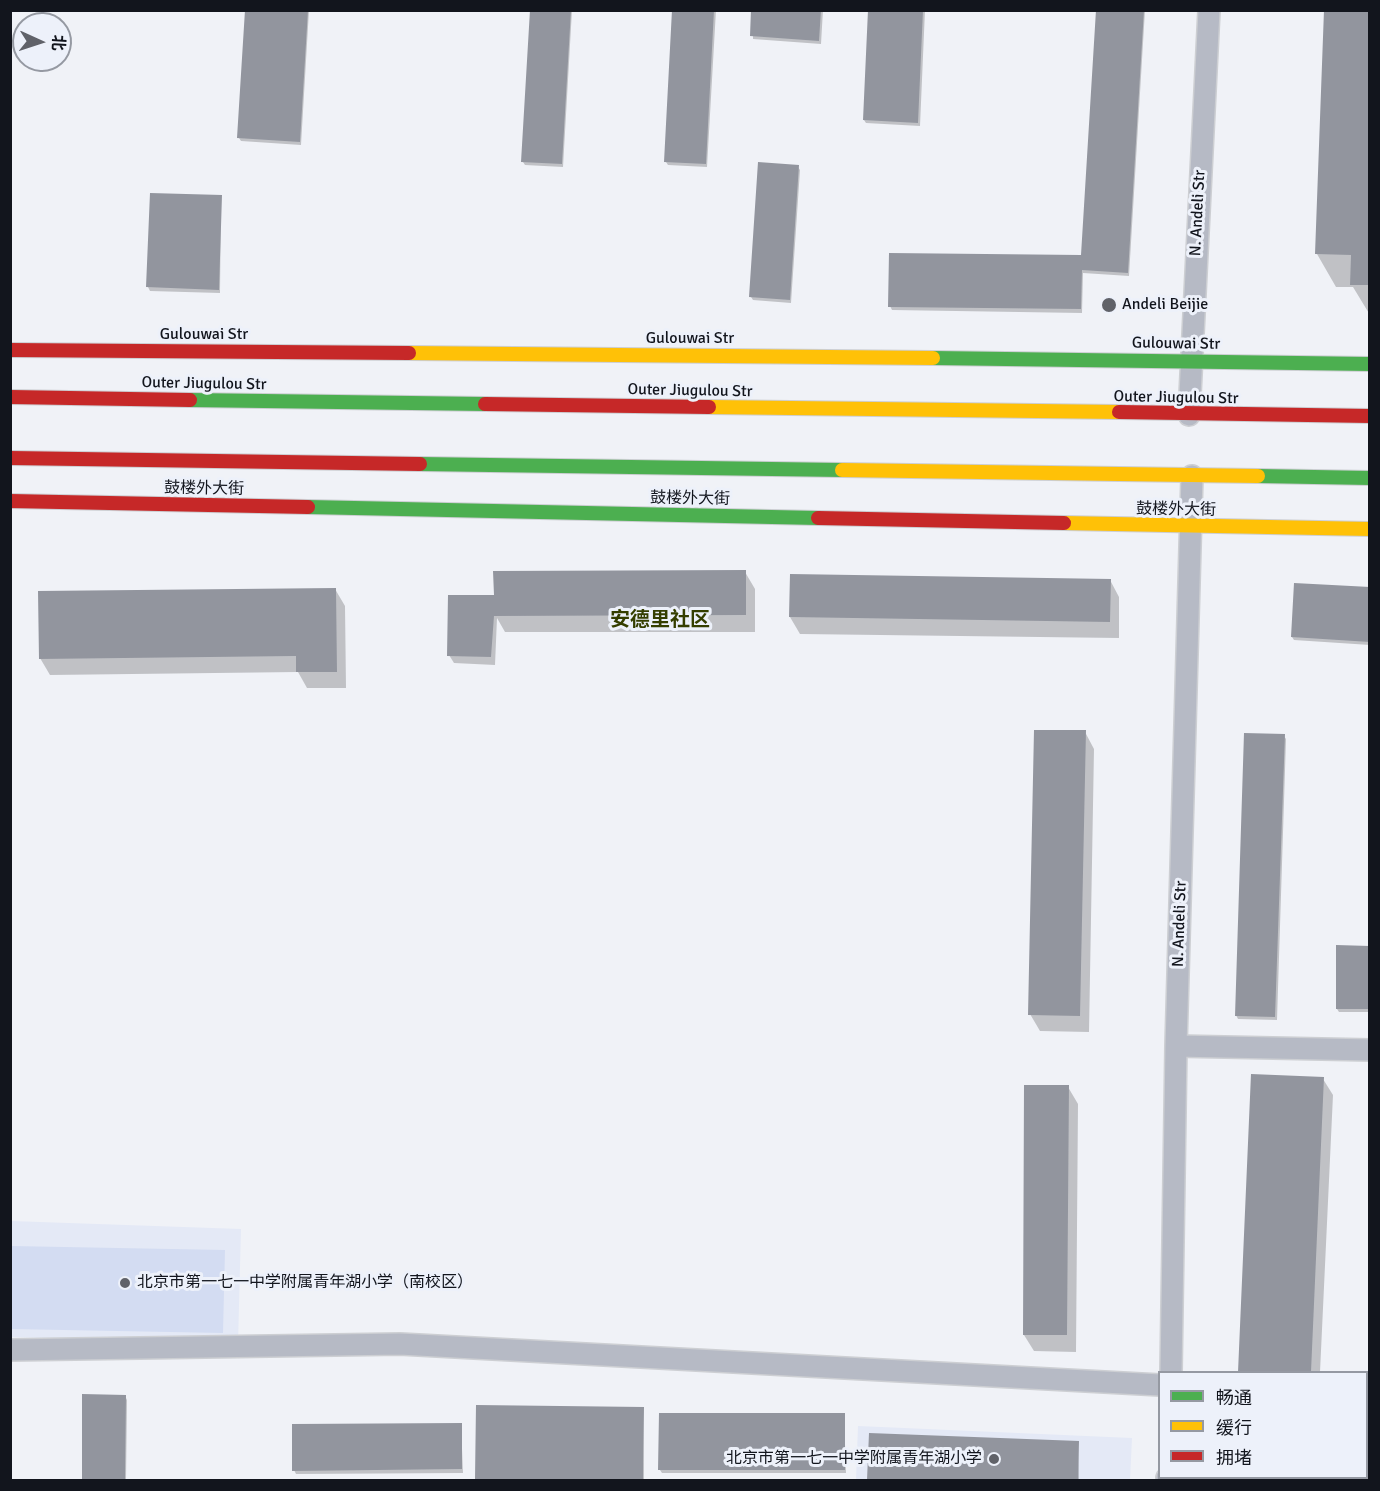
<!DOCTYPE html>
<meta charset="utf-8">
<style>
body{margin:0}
#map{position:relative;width:1380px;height:1491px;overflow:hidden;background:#f0f2f7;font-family:Signika,"Noto Sans SC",sans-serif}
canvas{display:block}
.frame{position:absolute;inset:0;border:12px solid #12151d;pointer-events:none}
.legend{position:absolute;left:1158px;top:1371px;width:210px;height:108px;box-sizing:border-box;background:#edf1fa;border:2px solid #9599a2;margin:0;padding:8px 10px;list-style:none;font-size:18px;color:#12151d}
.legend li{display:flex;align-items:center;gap:12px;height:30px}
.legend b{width:30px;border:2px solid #9599a2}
.north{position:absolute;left:12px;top:12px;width:60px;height:60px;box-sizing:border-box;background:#edf1fa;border:2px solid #9599a2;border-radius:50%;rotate:93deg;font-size:16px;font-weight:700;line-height:24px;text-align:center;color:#12151d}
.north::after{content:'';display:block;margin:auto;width:21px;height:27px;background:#606269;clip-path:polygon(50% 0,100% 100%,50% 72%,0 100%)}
</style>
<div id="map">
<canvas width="1380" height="1491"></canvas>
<div class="frame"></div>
<ul class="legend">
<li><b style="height:8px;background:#4caf50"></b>畅通</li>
<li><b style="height:8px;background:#ffc107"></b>缓行</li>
<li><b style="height:8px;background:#c62828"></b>拥堵</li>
</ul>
<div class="north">北</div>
</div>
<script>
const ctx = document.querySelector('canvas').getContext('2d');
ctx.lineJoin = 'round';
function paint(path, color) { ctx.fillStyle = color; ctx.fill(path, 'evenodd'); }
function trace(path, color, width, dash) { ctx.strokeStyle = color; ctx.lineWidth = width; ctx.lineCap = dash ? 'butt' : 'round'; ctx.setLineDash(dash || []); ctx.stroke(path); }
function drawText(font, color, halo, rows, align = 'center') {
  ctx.font = font + ' Signika,"Noto Sans SC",sans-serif'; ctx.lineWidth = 6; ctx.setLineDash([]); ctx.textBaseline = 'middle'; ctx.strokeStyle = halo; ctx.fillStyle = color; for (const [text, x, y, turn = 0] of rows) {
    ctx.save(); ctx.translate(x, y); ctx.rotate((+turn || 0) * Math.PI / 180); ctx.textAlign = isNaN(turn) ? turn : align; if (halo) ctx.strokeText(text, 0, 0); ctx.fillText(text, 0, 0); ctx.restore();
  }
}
paint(new Path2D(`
 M 11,1221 L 241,1229 L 238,1344 L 11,1337 Z
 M 858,1426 L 1132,1438 L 1130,1480 L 856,1480 Z`), '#e4e9f6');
paint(new Path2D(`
 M 11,1246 L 225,1250 L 223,1333 L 11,1329 Z`), '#d3dcf2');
paint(new Path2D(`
 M 247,10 L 309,10 L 301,145 L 241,141 L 239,138 Z
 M 531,10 L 572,10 L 563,167 L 525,165 L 523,162 Z
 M 674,10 L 716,10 L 707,167 L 668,165 L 666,162 Z
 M 753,10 L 823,10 L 821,44 L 753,39 Z
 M 869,10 L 925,10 L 920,126 L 866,123 L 864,120 Z
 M 1098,10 L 1145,10 L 1129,276 L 1083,273 L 1082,313 L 892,310 L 890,306 L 1083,256 Z
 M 1370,10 L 1370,315 L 1353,287 L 1336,287 L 1317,254 Z
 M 798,167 L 800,170 L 791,303 L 753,300 L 751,297 Z
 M 221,196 L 220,293 L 150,291 L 148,287 Z
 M 745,572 L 755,589 L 755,632 L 505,632 L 497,618 L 495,665 L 454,663 L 449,655 L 493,597 Z
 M 1110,580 L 1119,597 L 1119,638 L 800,634 L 790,617 Z
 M 335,589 L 345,606 L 346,688 L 307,688 L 298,672 L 50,675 L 40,658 Z
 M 1370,589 L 1370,645 L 1294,640 L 1292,637 Z
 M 1085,732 L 1094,749 L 1089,1032 L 1040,1031 L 1030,1014 Z
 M 1284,736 L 1286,739 L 1277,1020 L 1238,1019 L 1236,1015 Z
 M 1370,947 L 1370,1012 L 1339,1012 L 1337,1009 Z
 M 1253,1076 L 1323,1079 L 1333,1095 L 1320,1372 L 1240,1372 Z
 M 1068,1087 L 1078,1104 L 1076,1352 L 1034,1351 L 1024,1335 Z
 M 84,1396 L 125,1396 L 127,1400 L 126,1480 L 83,1480 Z
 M 643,1409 L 644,1480 L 478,1480 L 476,1478 Z
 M 844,1415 L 846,1473 L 662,1473 L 660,1470 Z
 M 461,1424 L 463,1473 L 296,1474 L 294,1470 Z
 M 871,1434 L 1078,1443 L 1079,1480 L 869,1480 Z
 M 1235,1478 L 1316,1478 L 1316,1480 L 1235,1480 Z`), '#0003');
paint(new Path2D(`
 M 245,10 L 308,10 L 300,142 L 237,138 Z
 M 530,10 L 571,10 L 562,164 L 521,162 Z
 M 672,10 L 714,10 L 706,164 L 664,162 Z
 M 751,10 L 821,10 L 819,41 L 750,36 Z
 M 868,10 L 923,10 L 918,123 L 863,120 Z
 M 1096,10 L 1144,10 L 1128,273 L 1082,270 L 1081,309 L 888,307 L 889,253 L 1081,255 Z
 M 1324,10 L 1370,10 L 1370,285 L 1350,285 L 1351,255 L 1315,254 Z
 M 758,162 L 799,165 L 790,300 L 749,297 Z
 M 150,193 L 222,195 L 219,290 L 146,287 Z
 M 746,570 L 746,615 L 494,616 L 491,657 L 447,656 L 448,595 L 494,595 L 493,571 Z
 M 790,574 L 1111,579 L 1110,622 L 789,617 Z
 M 1294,583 L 1370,587 L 1370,642 L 1291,637 Z
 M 336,588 L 337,672 L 296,672 L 296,656 L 39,659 L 38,591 Z
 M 1034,730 L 1086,730 L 1080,1016 L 1028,1015 Z
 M 1244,733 L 1285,734 L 1275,1017 L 1235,1016 Z
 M 1336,945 L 1370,946 L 1370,1009 L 1336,1009 Z
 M 1251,1074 L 1324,1077 L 1311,1372 L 1238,1372 Z
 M 1024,1085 L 1069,1085 L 1067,1335 L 1023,1335 Z
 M 82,1394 L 126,1395 L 125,1480 L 82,1480 Z
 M 476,1405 L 644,1407 L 643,1480 L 475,1479 Z
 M 659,1413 L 845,1413 L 845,1470 L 658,1470 Z
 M 462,1423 L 462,1469 L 292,1471 L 292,1424 Z
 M 869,1433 L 1079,1441 L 1078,1480 L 867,1480 Z
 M 1233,1478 L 1306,1478 L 1306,1480 L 1233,1480 Z`), '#92959e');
const street = new Path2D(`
 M 1189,415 L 1209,10
 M 1176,1046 L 1370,1050
 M 10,1350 L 400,1344 L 1160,1385
 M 1171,1372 L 1176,1046 L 1192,476
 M 1167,1480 L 1167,1478`);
const fast = new Path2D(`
 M 933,358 L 1370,364
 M 190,400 L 485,404
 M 420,464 L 842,470
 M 1258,476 L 1370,478
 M 308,507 L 818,518`);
const slow = new Path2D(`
 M 409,353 L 933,358
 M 709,407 L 1119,412
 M 842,470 L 1258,476
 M 1064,523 L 1370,529`);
const jam = new Path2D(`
 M 10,350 L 409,353
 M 10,397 L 190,400
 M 485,404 L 709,407
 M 1119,412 L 1370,416
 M 10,458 L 420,464
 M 10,501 L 308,507
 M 818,518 L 1064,523`);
trace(street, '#cdcfd3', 24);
trace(fast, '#cdcfd3', 16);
trace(slow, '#cdcfd3', 16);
trace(jam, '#cdcfd3', 16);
trace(street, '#b6bac5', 21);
trace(fast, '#4caf50', 14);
trace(slow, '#ffc107', 14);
trace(jam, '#c62828', 14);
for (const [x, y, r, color] of [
 [1109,305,8,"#606269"],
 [125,1283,6,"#606269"],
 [994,1459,6,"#606269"]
]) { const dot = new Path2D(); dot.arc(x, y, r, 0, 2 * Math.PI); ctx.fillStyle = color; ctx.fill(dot); trace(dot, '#edf1fa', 2); }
drawText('16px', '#12151d', '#edf1fa', [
 ["N. Andeli Str",1198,213,-87],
 ["Gulouwai Str",204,335],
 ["Gulouwai Str",690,339],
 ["Gulouwai Str",1176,344,1],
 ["Outer Jiugulou Str",204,384,1],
 ["Outer Jiugulou Str",690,391,1],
 ["Outer Jiugulou Str",1176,398,1],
 ["鼓楼外大街",204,489,1],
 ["鼓楼外大街",690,499,1],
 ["鼓楼外大街",1176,510,1],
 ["N. Andeli Str",1180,924,-88]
]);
drawText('16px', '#12151d', '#edf1fa', [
 ["Andeli Beijie",1122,305],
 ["北京市第一七一中学附属青年湖小学（南校区）",137,1283],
 ["北京市第一七一中学附属青年湖小学",982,1459,"right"]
], 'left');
drawText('bold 20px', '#343e00', '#edf1fa', [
 ["安德里社区",660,621]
]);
</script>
